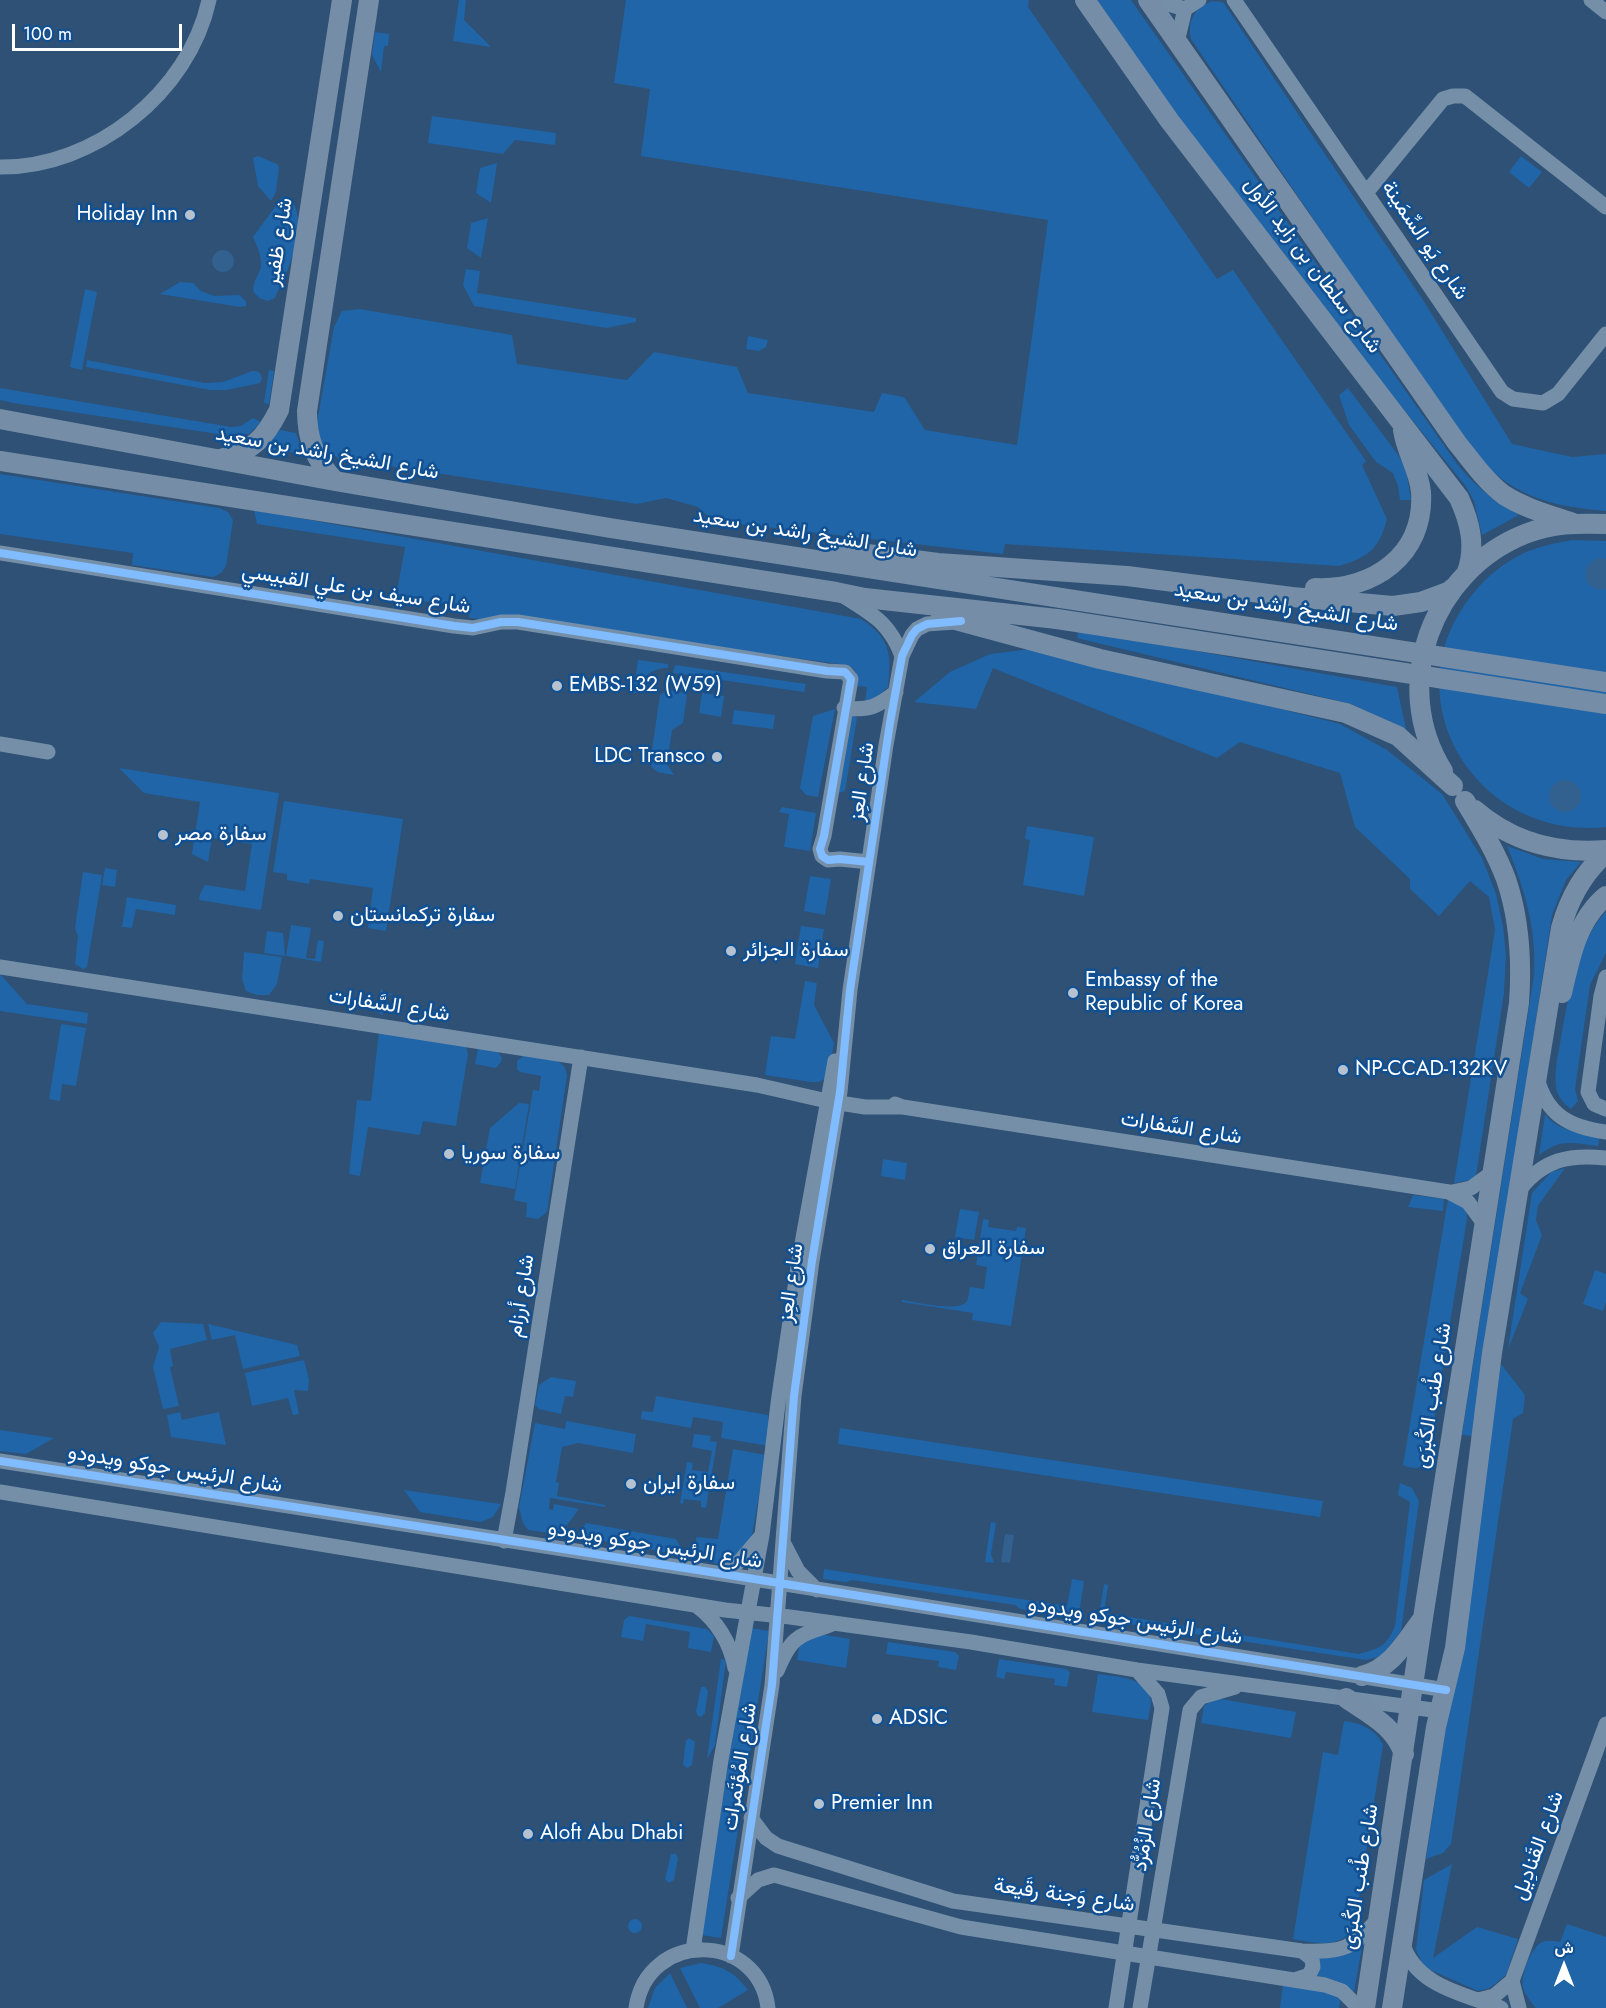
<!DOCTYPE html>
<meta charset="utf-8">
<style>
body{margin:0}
#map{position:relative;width:1606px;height:2008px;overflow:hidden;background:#2e5175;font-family:Jost,Vazirmatn,sans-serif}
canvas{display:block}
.north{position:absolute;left:1534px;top:1936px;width:60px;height:60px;-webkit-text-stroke:4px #105093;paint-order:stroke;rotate:0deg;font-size:16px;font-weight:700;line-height:24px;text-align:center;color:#fff}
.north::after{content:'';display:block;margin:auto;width:21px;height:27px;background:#fff;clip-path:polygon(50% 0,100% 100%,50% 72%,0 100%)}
.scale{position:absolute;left:12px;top:24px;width:170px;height:27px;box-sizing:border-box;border:3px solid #fff;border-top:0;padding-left:8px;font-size:18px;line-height:21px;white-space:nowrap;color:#fff;-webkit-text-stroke:4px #105093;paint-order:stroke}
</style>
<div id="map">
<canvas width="1606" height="2008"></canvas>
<div class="north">ش</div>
<div class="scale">100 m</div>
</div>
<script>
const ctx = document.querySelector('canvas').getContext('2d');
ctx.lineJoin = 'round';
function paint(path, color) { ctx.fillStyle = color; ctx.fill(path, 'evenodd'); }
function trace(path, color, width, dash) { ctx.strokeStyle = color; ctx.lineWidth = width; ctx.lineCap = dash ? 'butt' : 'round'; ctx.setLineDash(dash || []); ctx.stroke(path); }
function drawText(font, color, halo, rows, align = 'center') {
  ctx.font = font + ' Jost,Vazirmatn,sans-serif'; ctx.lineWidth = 5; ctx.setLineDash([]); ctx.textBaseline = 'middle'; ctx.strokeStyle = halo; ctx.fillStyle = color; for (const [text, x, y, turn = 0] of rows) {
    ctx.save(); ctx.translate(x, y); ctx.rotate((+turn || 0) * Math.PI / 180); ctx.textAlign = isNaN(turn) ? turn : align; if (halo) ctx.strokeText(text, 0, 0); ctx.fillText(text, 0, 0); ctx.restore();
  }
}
paint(new Path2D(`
 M 459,0 L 466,0 L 464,20 L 491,47 L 453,41 Z
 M 626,0 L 1029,0 L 1028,7 L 1217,279 L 1233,270 L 1366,461 L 1362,465 L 1387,519 C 1379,550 1368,557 1339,566 L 1005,544 L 1003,554 L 713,521 L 698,507 L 666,498 L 637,504 L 338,458 L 322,446 L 316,428 L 334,327 L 342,311 L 360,309 L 512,335 L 517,364 L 627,380 L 654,352 L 737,367 L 748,393 L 874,412 L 882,393 L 904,397 L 925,430 L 1017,445 L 1048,220 L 641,156 L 650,89 L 614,83 Z
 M 1093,0 L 1131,0 L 1457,464 C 1475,486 1495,502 1519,515 L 1482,535 L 1474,501 L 1465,485 L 1365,362 L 1272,244 Z
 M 1212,1 L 1223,2 L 1423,300 L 1512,444 L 1572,457 L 1606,454 L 1606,511 C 1546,506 1510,495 1469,448 L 1191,39 C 1187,20 1195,8 1212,1 Z
 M 375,32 L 389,34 L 388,46 L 384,46 L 381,72 L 372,55 Z
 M 432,116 L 556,133 L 555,145 L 515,140 L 503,154 L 428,143 Z
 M 258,156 L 277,164 L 279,167 L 276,192 L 271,201 L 258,186 L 253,158 Z
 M 1521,156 L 1542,172 L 1529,188 L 1509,172 Z
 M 497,163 L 491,203 L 476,193 L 480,168 Z
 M 283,196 L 295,206 C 306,236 287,271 275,298 L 268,301 L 259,298 L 253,291 C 254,278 259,275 261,267 C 262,256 257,246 253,237 Z
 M 488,218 L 481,258 L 467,248 L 471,223 Z
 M 466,269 L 480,271 L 477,293 L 636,318 L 636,322 L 606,328 L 474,306 L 463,285 Z
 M 180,282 L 193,283 L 201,291 L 214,296 L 240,295 L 246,302 L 246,306 L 240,307 L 160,294 Z
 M 85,289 L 97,292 L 82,370 L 70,367 Z
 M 748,336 L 768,340 L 766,347 L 759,351 L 746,349 Z
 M 87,360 L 205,383 L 223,382 L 252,371 C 259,371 261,372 262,379 L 260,383 L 256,384 L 226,390 L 210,390 L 86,367 Z
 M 269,370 L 274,371 L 269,404 L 264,403 Z
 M 0,388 L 231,427 L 241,426 L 253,418 L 261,422 L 249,434 L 231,436 L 13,403 L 0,400 Z
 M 1348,388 L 1399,456 L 1406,469 L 1411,500 L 1400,500 L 1398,486 L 1393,473 L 1376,462 L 1349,425 L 1339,395 Z
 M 280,430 L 296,433 L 300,445 L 307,455 L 262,448 Z
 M 0,474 L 219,508 L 228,512 L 233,520 L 226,566 L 221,573 L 213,577 L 132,565 L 133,553 L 0,534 Z
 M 254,510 L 861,619 C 890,638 892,654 888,687 L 876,698 L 865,702 L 867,687 L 856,686 C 857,676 857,668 846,665 L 608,632 L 469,618 L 470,608 L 396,597 L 405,547 L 257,524 Z
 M 1572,540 L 1606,541 L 1606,827 C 1478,841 1389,700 1471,596 C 1485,578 1503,563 1524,553 C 1540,546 1556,543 1572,540 Z
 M 1079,630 L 1397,687 L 1406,729 L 1351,704 L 1077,638 Z
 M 1040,648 L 1340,724 L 1387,750 L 1442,794 L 1482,858 L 1496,894 L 1503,926 L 1506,956 L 1504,993 L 1476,1176 L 1470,1180 L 1454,1183 L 1495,930 L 1489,897 L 1470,881 L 1439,916 L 1410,889 L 1410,879 L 1355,827 L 1340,773 L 1240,742 L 1217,758 L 993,668 L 976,709 L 914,702 L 950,672 L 990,654 Z
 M 638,660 L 668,664 L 668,668 C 652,668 640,677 638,693 L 633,693 Z
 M 675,665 L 806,684 L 804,692 L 673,673 Z
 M 667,690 L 686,693 L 687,695 L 683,723 L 672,730 L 667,764 L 674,775 C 664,773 654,774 650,763 L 660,695 Z
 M 702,693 L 724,696 L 721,717 L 699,713 Z
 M 835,709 L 818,797 L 806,795 L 800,788 L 813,716 Z
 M 734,710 L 775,715 L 773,729 L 732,724 Z
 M 850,711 L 857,718 L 845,791 L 823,798 Z
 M 119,768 L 279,793 L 261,910 L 199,900 L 200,894 L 205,885 L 245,891 L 252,844 L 212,838 L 208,862 L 192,854 L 200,802 L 144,793 Z
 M 284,801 L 403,819 L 386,931 L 368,928 L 373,888 L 310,879 L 309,884 L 287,880 L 287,874 L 273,872 Z
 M 782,807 L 816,813 L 810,851 L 784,847 L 789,814 L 779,812 Z
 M 1027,826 L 1094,837 L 1084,896 L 1023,885 L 1030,840 L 1025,839 Z
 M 1507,846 L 1543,859 L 1581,862 L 1566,880 L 1552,915 L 1472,1436 L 1462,1435 L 1534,975 C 1537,929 1524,888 1507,846 Z
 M 105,868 L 117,870 L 115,887 L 102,885 Z
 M 83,872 L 102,875 L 87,967 L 83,969 L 75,964 L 78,936 L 75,928 Z
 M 810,876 L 831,879 L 825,915 L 804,911 Z
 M 127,897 L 176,905 L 175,915 L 136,909 L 132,928 L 122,927 Z
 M 1606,911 L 1606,953 L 1590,985 L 1575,1089 L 1578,1101 L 1571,1109 C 1564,1104 1557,1096 1556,1087 C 1554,1069 1559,1050 1562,1032 C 1570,990 1577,944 1606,911 Z
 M 291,925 L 311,928 L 306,958 L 315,959 L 318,940 L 324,941 L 321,962 L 286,956 Z
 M 801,926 L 824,929 L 818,968 L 795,964 Z
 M 267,931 L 283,933 L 285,956 L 264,953 Z
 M 244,952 L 282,957 L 277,984 L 269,995 L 257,995 L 246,991 L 242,979 Z
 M 0,974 L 27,1004 L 88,1013 L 87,1024 L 0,1011 Z
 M 805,981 L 817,983 L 814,1005 L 834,1043 L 829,1072 L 826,1078 L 819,1082 L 811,1082 L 765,1075 L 771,1036 L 795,1039 Z
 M 381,988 L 383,992 L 393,994 L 386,997 L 384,1012 L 381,1015 L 378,1011 Z
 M 61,1024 L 86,1028 L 76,1086 L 62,1084 L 60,1101 L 49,1099 Z
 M 379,1032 L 466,1047 L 468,1054 L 456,1126 L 423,1121 L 420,1135 L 368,1127 L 360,1176 L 349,1174 L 357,1100 L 371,1101 Z
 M 478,1048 L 498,1052 L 502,1058 L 501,1062 L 496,1068 L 475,1064 Z
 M 523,1056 C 539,1058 565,1055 567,1075 L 547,1212 L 538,1219 L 526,1217 L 527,1203 L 514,1200 L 533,1090 L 539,1091 L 541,1076 L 520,1072 L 517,1069 L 517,1061 Z
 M 519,1103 L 529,1104 L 515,1189 L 480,1183 L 490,1128 Z
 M 1545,1114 C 1559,1132 1578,1132 1600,1135 L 1598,1146 C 1572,1143 1561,1138 1539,1155 Z
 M 883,1159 L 907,1163 L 905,1180 L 881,1176 Z
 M 1565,1168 L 1538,1206 L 1536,1220 L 1542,1235 L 1520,1293 L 1528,1299 L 1508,1349 L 1532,1193 L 1551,1172 Z
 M 1413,1195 L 1444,1199 L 1443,1211 L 1408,1207 Z
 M 1448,1199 L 1466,1209 L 1467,1219 L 1427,1464 C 1419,1469 1412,1469 1403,1465 Z
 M 960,1209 L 979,1212 L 974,1240 L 955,1237 Z
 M 983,1219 L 989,1220 L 988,1227 L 1016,1231 L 1017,1227 L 1026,1228 L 1011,1326 L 972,1320 L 973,1313 L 902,1302 L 902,1300 C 915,1302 961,1313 967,1301 C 969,1297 969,1290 970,1287 L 984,1289 L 987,1267 L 976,1265 Z
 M 1595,1270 L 1606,1274 L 1606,1302 L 1603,1311 L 1583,1304 Z
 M 161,1322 L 203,1324 L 207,1340 L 170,1349 L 173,1366 L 170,1367 L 179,1406 L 163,1409 L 153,1367 L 159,1347 L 153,1333 Z
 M 208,1324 L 297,1345 L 300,1356 L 243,1369 L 235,1335 L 212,1340 Z
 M 304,1360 L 309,1380 L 308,1391 L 294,1390 L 299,1414 L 293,1415 L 288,1398 L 252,1406 L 245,1373 Z
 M 1501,1364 L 1525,1395 L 1523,1413 L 1513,1419 L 1451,1844 L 1443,1853 L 1426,1859 Z
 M 551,1377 L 576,1381 L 573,1397 L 565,1396 L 561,1414 L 539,1409 L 535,1405 L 539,1385 Z
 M 656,1396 L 768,1415 L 770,1439 L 769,1446 L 721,1438 L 723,1422 L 693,1417 L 691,1428 L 641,1419 L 642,1411 L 653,1412 Z
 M 180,1412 L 182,1420 L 219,1412 L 226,1445 L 171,1437 L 167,1415 Z
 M 566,1421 L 636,1434 L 633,1453 L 578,1443 L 562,1447 L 556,1482 L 559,1483 L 557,1496 L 605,1505 L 605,1507 L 550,1498 L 549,1509 L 553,1510 L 554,1504 L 579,1509 C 559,1536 562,1535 528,1530 L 523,1523 L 519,1507 L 535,1423 L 565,1429 Z
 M 840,1428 L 1323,1501 L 1320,1517 L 838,1444 Z
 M 0,1430 L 54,1438 L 26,1454 L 0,1451 Z
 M 694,1434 L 711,1436 L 710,1441 L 717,1442 L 706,1508 L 701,1507 L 701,1501 L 684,1499 L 683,1504 L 680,1503 L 687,1462 L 693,1463 L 692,1470 L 708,1472 L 712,1451 L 692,1447 Z
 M 733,1449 L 766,1455 L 750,1547 C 743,1551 733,1561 725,1563 C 707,1567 697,1553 696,1537 L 718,1539 Z
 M 1400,1483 L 1412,1488 L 1419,1501 L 1401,1631 L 1382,1656 L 1366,1660 L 1103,1620 L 1099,1616 L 1104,1584 L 1108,1585 L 1104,1613 L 1359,1654 C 1380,1648 1386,1647 1395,1626 L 1410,1502 L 1398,1495 Z
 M 404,1490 L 501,1504 L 493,1517 L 481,1522 L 420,1512 Z
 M 991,1522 L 996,1523 L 991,1554 L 994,1563 L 985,1562 Z
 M 586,1523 L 676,1539 L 686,1556 L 577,1536 Z
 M 824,1569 L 1067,1606 L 1072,1579 L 1084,1581 L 1079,1614 L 1073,1617 L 1020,1609 L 1015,1605 L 852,1580 L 846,1582 L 823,1579 Z
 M 629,1616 L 707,1629 L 714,1636 L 711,1652 L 688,1648 L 690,1632 L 646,1624 L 643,1641 L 621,1637 L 624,1620 Z
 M 750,1628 L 769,1631 L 721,1938 L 701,1935 Z
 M 813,1633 L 850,1639 L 846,1668 L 797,1660 L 800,1641 Z
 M 888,1642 L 955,1652 L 959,1656 L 956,1670 L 938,1667 L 939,1661 L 886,1654 Z
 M 721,1659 L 726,1660 L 715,1745 L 707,1759 Z
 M 999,1659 L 1066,1669 L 1070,1672 L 1067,1687 L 1054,1685 L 1055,1679 L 1006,1672 L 1004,1679 L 996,1677 Z
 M 1098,1674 C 1116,1677 1147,1676 1151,1701 C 1151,1706 1149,1714 1148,1720 L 1092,1712 Z
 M 701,1687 L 705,1687 L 708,1691 L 705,1713 L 701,1717 L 698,1716 L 696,1712 Z
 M 1215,1698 L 1296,1712 L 1291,1738 L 1201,1723 L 1204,1706 Z
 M 1344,1721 C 1360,1723 1376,1729 1383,1745 L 1354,1930 C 1335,1949 1317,1943 1293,1939 L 1323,1752 L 1338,1755 Z
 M 689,1738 L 695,1742 L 692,1765 L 687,1768 L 683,1764 L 686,1741 Z
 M 671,1854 L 676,1854 L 678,1858 L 674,1880 L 669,1883 L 665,1879 Z
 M 1452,1864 L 1433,1958 L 1477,1927 L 1518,1939 L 1506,1975 L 1490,1988 L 1478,1991 L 1424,1967 L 1416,1950 L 1424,1880 Z
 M628 1926a7 7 0 1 1 14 0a7 7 0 1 1-14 0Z
 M 1567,1924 L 1606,1937 L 1606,2008 L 1536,2008 C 1531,2003 1526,1995 1523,1988 C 1520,1977 1531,1947 1542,1942 C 1548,1940 1554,1941 1560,1942 Z
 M 1363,1941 L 1354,1992 C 1341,1981 1328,1977 1310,1975 L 1316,1957 Z
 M 701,1963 C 724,1967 733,1971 748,1990 L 718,2008 L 700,2008 L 680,1968 Z
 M 670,1973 L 687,2008 L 648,2008 L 655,1988 Z
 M 1288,1982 L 1341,1996 L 1339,2008 L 1280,2008 L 1283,1985 Z`), '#2065a8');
paint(new Path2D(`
 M212 261a11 11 0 1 1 22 0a11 11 0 1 1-22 0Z
 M 1598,558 L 1606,559 L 1606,589 C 1584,593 1577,566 1598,558 Z
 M1549 796a16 16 0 1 1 32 0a16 16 0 1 1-32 0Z
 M 1005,1534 L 1014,1535 L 1010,1563 L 1001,1562 Z`), '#32608f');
trace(new Path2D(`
 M 1155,0 L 1185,9
 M 1234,0 L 1502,392 L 1513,399 L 1543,403 L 1558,394 L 1606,334
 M 1591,0 L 1606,12
 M 1177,42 L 1185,9 L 1199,0
 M 0,167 C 94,168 189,93 209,0
 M 1366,193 L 1443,99 L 1453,96 L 1465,96 L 1606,207
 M 0,553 L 454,626 L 473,628 L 501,622 L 518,622 L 827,671 L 845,672 L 851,679 L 824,836 L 820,849 L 822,856 L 828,860 L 840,859 L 869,862
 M 845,597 C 873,615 889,622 902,656
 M 844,708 C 868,711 877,707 896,692
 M 0,744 L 48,752
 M 0,967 L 757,1085 L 827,1101 L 865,1107 L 903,1107
 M 1606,977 L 1601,996 L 1588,1092 L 1594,1104 L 1606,1109
 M 1537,1078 C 1547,1116 1570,1127 1606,1132
 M 895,1104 L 903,1107 L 1449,1192 L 1468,1202 L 1485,1225
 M 1519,1190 C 1544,1159 1569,1154 1606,1158
 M 1452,1192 L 1471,1188 L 1493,1172
 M 0,1461 L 723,1574 L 1446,1690
 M 0,1492 L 725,1610 L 790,1617 L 971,1642 L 1137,1670 L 1440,1711
 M 504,1541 L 513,1492 L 581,1057
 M 784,1544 L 798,1571 L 817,1590
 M 723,1574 L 740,1561 L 762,1535
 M 697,1606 C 718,1622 730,1642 735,1668
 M 777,1671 C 791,1637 797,1636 830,1625
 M 751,1818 L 766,1838 L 778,1846 L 953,1901 L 1302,1951 C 1343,1952 1351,1950 1379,1918
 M 738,1898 L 758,1880 L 774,1875 L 961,1927 L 1325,1985 L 1342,1991 L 1359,2008
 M 1402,1942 C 1415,1986 1463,1994 1501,2008
 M 693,1950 L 721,1760 L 762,1535 L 779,1396 L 799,1260 L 835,1061
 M 731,1956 L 772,1685 L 794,1396 L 812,1261 L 840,1092 L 850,990 L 886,745 L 902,656 L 912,635 L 917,629 L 927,624 L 955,622
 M 1297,1979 L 1309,1975 L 1313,1967 L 1312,1959 L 1302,1951
 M 1512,1981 L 1519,2008
 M 1478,2000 L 1494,1996 L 1512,1981 L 1606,1724
 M 636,2008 C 647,1930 759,1931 768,2008
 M 1116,2008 L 1162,1708 L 1158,1694 L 1137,1670
 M 1140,2008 L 1190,1710 L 1201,1697 L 1235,1687`), '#758fa8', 15);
trace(new Path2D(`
 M 1085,0 L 1169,120 L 1459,498 C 1470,522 1476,546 1467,572
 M 1148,0 L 1457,443 C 1471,460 1486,482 1504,495 C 1524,508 1550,515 1573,523
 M 0,419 L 335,481 L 610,528 L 1061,598
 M 220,459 C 252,452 265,438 279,410 L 342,0
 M 0,461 L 836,592 L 865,598 L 1057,619
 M 335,481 C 315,460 307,439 307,411 L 369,0
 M 836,550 L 938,563 L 1127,576 L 1292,597 L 1393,606 L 1421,602 L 1448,592 L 1453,588
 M 1315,588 C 1373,591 1425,555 1421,492 C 1419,470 1406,452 1403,430
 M 941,616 L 1100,659 L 1346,713 L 1398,736 L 1453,786
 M 1443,771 C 1389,685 1432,571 1525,534 C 1552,523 1578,523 1606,524
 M 1475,810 C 1512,842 1558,854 1606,850
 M 1562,993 C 1570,958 1577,920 1606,896
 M 1362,1676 C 1391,1668 1404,1644 1421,1621
 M 1346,1698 C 1370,1715 1394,1725 1404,1754
 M 1365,2008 L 1423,1618 L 1519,1003 C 1522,961 1520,920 1506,879 C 1496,852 1480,826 1465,801
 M 1392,2008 L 1436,1727 L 1455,1648 L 1492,1353 L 1561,928 C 1569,899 1583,873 1606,853`), '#758da6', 20);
trace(new Path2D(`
 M 1061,598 L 1606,682
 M 1057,619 L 1606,704`), '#758da6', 20);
trace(new Path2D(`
 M 0,553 L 454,626 L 473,628 L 501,622 L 518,622 L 827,671 L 845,672 L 851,679 L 824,836 L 820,849 L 822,856 L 828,860 L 840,859 L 869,862
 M 0,1461 L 723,1574 L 1446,1690
 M 731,1956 L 772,1685 L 794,1396 L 812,1261 L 840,1092 L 850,990 L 890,723 L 902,656 L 912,635 L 917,629 L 927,624 L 961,621`), '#80bcff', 8);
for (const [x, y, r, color] of [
 [190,215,6,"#b6c2cf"],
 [557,686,6,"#b6c2cf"],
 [717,757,6,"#b6c2cf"],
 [163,835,6,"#b6c2cf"],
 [338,916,6,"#b6c2cf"],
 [731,951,6,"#b6c2cf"],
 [1073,993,6,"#b6c2cf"],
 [1343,1070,6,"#b6c2cf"],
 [449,1154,6,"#b6c2cf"],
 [930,1249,6,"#b6c2cf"],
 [631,1484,6,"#b6c2cf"],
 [877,1719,6,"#b6c2cf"],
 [819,1804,6,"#b6c2cf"],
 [528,1834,6,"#b6c2cf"]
]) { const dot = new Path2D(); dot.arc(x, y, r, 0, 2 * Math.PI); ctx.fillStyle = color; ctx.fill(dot); trace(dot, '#105093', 2); }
drawText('21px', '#fff', '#105093', [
 ["Holiday Inn",178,215,"right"],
 ["EMBS-132 (W59)",569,686],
 ["LDC Transco",705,757,"right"],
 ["سفارة مصر",175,835],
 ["سفارة تركمانستان",350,916],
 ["سفارة الجزائر",743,951],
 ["Embassy of the",1085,981],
 ["Republic of Korea",1085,1005],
 ["NP-CCAD-132KV",1355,1070],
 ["سفارة سوريا",461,1154],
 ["سفارة العراق",942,1249],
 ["سفارة ايران",643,1484],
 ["ADSIC",889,1719],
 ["Premier Inn",831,1804],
 ["Aloft Abu Dhabi",540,1834]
], 'left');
drawText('21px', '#fff', '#105093', [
 ["شارع يَو السِّمَينة",1424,241,56],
 ["شارع ظفير",280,242,-81],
 ["شارع سلطان بن زايد الأول",1312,266,53],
 ["شارع الشيخ راشد بن سعيد",327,454,10],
 ["شارع الشيخ راشد بن سعيد",805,534,9],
 ["شارع سيف بن علي القبيسي",356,590,9],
 ["شارع الشيخ راشد بن سعيد",1286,608,9],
 ["شارع العِز",863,782,-82],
 ["شارع السَّفارات",389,1006,9],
 ["شارع السَّفارات",1181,1129,9],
 ["شارع العِز",792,1283,-82],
 ["شارع أرزام",522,1296,-81],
 ["شارع طُنب الكُبرَى",1434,1396,-81],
 ["شارع الرئيس جوكو ويدودو",175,1470,9],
 ["شارع الرئيس جوكو ويدودو",655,1546,9],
 ["شارع الرئيس جوكو ويدودو",1135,1622,9],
 ["شارع المُؤتَمرات",741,1767,-81],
 ["شارع الزُمُرُّد",1148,1825,-81],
 ["شارع القَنادِيل",1539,1846,-70],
 ["شارع طُنب الكُبرَى",1361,1877,-81],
 ["شارع وَجنة رقَيعة",1064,1896,8]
]);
</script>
